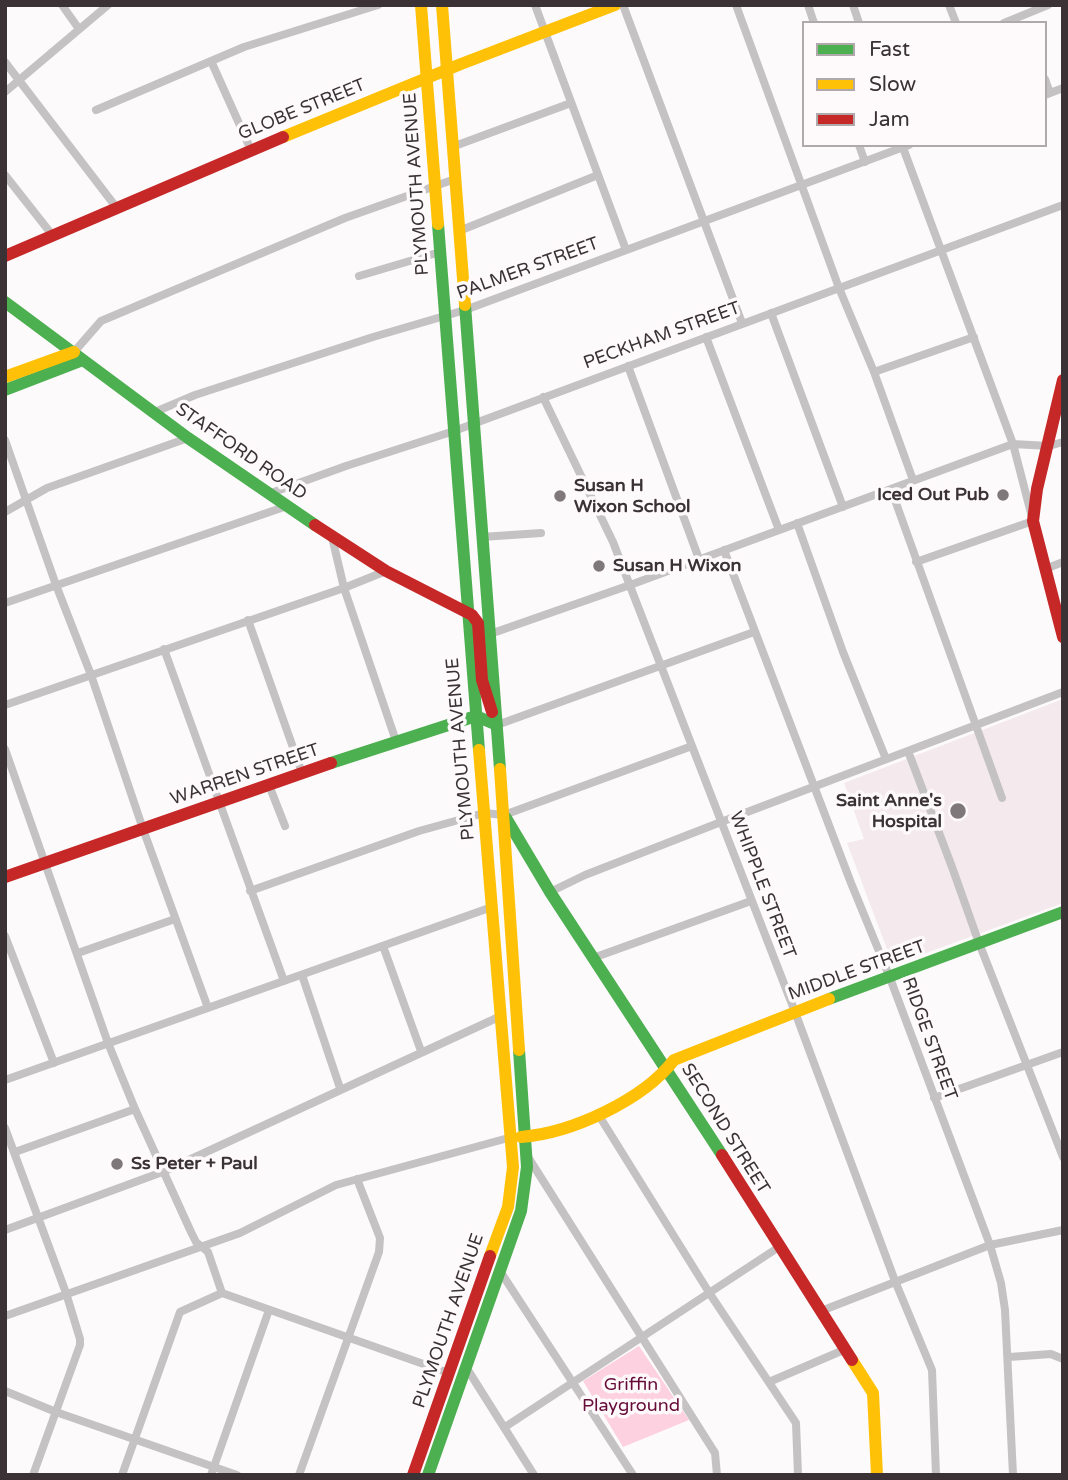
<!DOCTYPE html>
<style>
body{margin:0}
#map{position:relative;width:1068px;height:1480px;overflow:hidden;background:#fdfafb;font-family:"Varela Round",sans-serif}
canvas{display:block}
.frame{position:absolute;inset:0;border:7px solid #3a3234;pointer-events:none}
.legend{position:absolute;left:802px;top:21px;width:245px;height:126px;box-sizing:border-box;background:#fef9fb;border:2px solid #b0a9ab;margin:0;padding:9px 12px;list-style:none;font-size:21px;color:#3a3234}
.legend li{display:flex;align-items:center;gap:14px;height:35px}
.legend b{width:35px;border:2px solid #b0a9ab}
</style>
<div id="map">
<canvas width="1068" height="1480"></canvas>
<div class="frame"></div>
<ul class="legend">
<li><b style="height:9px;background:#4caf50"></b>Fast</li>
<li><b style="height:9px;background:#ffc107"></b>Slow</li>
<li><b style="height:9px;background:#c62828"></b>Jam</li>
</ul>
</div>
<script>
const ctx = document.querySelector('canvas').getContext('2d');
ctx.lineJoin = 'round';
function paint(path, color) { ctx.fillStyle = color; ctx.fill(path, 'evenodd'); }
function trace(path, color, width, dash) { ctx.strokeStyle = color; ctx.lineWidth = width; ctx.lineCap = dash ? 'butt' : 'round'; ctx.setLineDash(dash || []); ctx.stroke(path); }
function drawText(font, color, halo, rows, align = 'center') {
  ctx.font = font + ' "Varela Round",sans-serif'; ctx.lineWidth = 7; ctx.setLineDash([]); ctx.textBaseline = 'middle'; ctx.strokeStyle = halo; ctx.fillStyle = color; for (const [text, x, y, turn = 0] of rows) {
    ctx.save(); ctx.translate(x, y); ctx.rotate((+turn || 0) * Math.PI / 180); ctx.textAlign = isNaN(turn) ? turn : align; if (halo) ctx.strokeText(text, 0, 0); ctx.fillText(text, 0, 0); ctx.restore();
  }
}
paint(new Path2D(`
 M 1063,699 L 1063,903 L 893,965 L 847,843 L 864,839 L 844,783 Z`), '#f4e9ec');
paint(new Path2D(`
 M 639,1346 L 689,1420 L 623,1447 L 583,1381 Z`), '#fdd1e0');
trace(new Path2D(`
 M 62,5 L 79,29
 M 535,5 L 626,250
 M 623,5 L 742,323
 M 736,5 L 839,288 L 874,372 L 913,480
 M 808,5 L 814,23
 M 853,5 L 859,23
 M 949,5 L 956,23
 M 1004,23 L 1048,5
 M 211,61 L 251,150
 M 5,62 L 116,207
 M 1045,79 L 1050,93
 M 5,92 L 108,5
 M 1045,95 L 1063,88
 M 96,110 L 244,47 L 378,5
 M 859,145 L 865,162
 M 902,145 L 1013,444 L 1033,521 L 916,562
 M 452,147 L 571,103
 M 5,175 L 53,236
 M 459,231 L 598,175
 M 359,276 L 440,252
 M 771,313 L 843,507
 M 706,337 L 779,530
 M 74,352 L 101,321 L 345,218 L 455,179
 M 628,366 L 699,559
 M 874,372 L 974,337
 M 543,397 L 613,542 L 795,1012 L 895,1281 L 932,1370 L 936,1475
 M 155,412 L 195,395 L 373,337 L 465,310 L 909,145
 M 5,440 L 56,585 L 91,675 L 143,829 L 208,1008
 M 891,489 L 1002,798
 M 271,493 L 346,466 L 454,431 L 1063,205
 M 5,512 L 47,488 L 188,438
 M 797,523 L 843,652 L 886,759
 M 332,537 L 344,588 L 396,741
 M 482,537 L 541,533
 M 724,550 L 851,883 L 890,978 L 990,1245 L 1001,1283 L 1005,1310 L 1013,1475
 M 1045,569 L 1063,562
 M 5,603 L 287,506
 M 248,620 L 302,773
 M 490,634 L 630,585 L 1013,444 L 1049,446 L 1063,442
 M 164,649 L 284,981
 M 5,705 L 344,588 L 386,571
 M 497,725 L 754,632
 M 5,749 L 108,1043 L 135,1109 L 191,1232 L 196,1242 L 208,1252 L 222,1293 L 449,1373
 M 908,751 L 952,867 L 979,943 L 1063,1157
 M 269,785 L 285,826
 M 250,891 L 419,831 L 484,813 L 504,815 L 692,746
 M 550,892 L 585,875 L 721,822 L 1063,692
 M 5,936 L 54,1063
 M 383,946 L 421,1051
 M 78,953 L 175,919
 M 593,958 L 751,901
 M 302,975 L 340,1088
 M 5,1080 L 492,907
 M 934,1098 L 1063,1052
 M 598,1114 L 710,1294 L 796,1423 L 798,1475
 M 5,1128 L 66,1293 L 80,1339 L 80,1345 L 33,1475
 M 15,1152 L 135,1109
 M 528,1157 L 715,1453 L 717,1475
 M 5,1230 L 165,1171 L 501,1016
 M 500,1271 L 633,1475
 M 821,1311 L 990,1245 L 1063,1230
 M 5,1316 L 240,1233 L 336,1185 L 512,1137
 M 1009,1357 L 1051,1354 L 1063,1359
 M 466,1367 L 534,1475
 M 769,1382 L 846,1349
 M 5,1391 L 56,1412 L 237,1475
 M 505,1427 L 779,1247
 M 122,1475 L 180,1312 L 222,1293
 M 211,1475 L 269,1310
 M 299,1475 L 379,1252 L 380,1238 L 357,1179`), '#c5c2c3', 8);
trace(new Path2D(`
 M 438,224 L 479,750
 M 5,302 L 188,438 L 315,525
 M 465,305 L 500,769
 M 5,390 L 83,360
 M 331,763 L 476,716 L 497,725
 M 506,818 L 550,892 L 722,1155
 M 829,999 L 1063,912
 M 428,1475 L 521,1211 L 527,1167 L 519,1050`), '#4caf50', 12);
trace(new Path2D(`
 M 421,5 L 438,224
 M 442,5 L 465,305
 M 283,137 L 461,64 L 615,5
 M 5,377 L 74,352
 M 479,750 L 513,1167 L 508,1207 L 490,1256
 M 500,769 L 519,1050
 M 521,1137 C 572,1133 643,1100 674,1060 L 829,999
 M 852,1360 L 873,1393 L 877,1475`), '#ffc107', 12);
trace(new Path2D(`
 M 5,256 L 283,137
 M 1063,380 L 1037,489 L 1033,521 L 1063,637
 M 315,525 L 386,571 L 472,615 L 478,623 L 482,680 L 492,712
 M 5,877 L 331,763
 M 722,1155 L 852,1360
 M 413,1475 L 490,1256`), '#c62828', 12);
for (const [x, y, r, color] of [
 [1003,495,7,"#7e787a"],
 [560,496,7,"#7e787a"],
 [599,566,7,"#7e787a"],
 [958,811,9,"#7e787a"],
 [117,1164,7,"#7e787a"]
]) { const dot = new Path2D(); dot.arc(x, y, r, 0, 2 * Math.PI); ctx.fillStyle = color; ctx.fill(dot); trace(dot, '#fef9fb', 2.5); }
drawText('18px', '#3a3234', '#fef9fb', [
 ["GLOBE STREET",302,110,-22],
 ["PLYMOUTH AVENUE",417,184,-94],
 ["PALMER STREET",528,269,-20],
 ["PECKHAM STREET",662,336,-20],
 ["STAFFORD ROAD",241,452,35],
 ["PLYMOUTH AVENUE",461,749,-95],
 ["WARREN STREET",245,775,-19],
 ["WHIPPLE STREET",762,885,69],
 ["MIDDLE STREET",857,971,-20],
 ["RIDGE STREET",929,1039,70],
 ["SECOND STREET",725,1129,58],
 ["PLYMOUTH AVENUE",449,1321,-71]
]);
drawText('bold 18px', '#3a3234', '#fef9fb', [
 ["Susan H",574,486],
 ["Wixon School",574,507],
 ["Iced Out Pub",989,495,"right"],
 ["Susan H Wixon",613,566],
 ["Saint Anne's",942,801,"right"],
 ["Hospital",942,822,"right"],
 ["Ss Peter + Paul",131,1164]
], 'left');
drawText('18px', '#650b38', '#fef9fb', [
 ["Griffin",631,1385],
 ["Playground",631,1406]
]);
</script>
